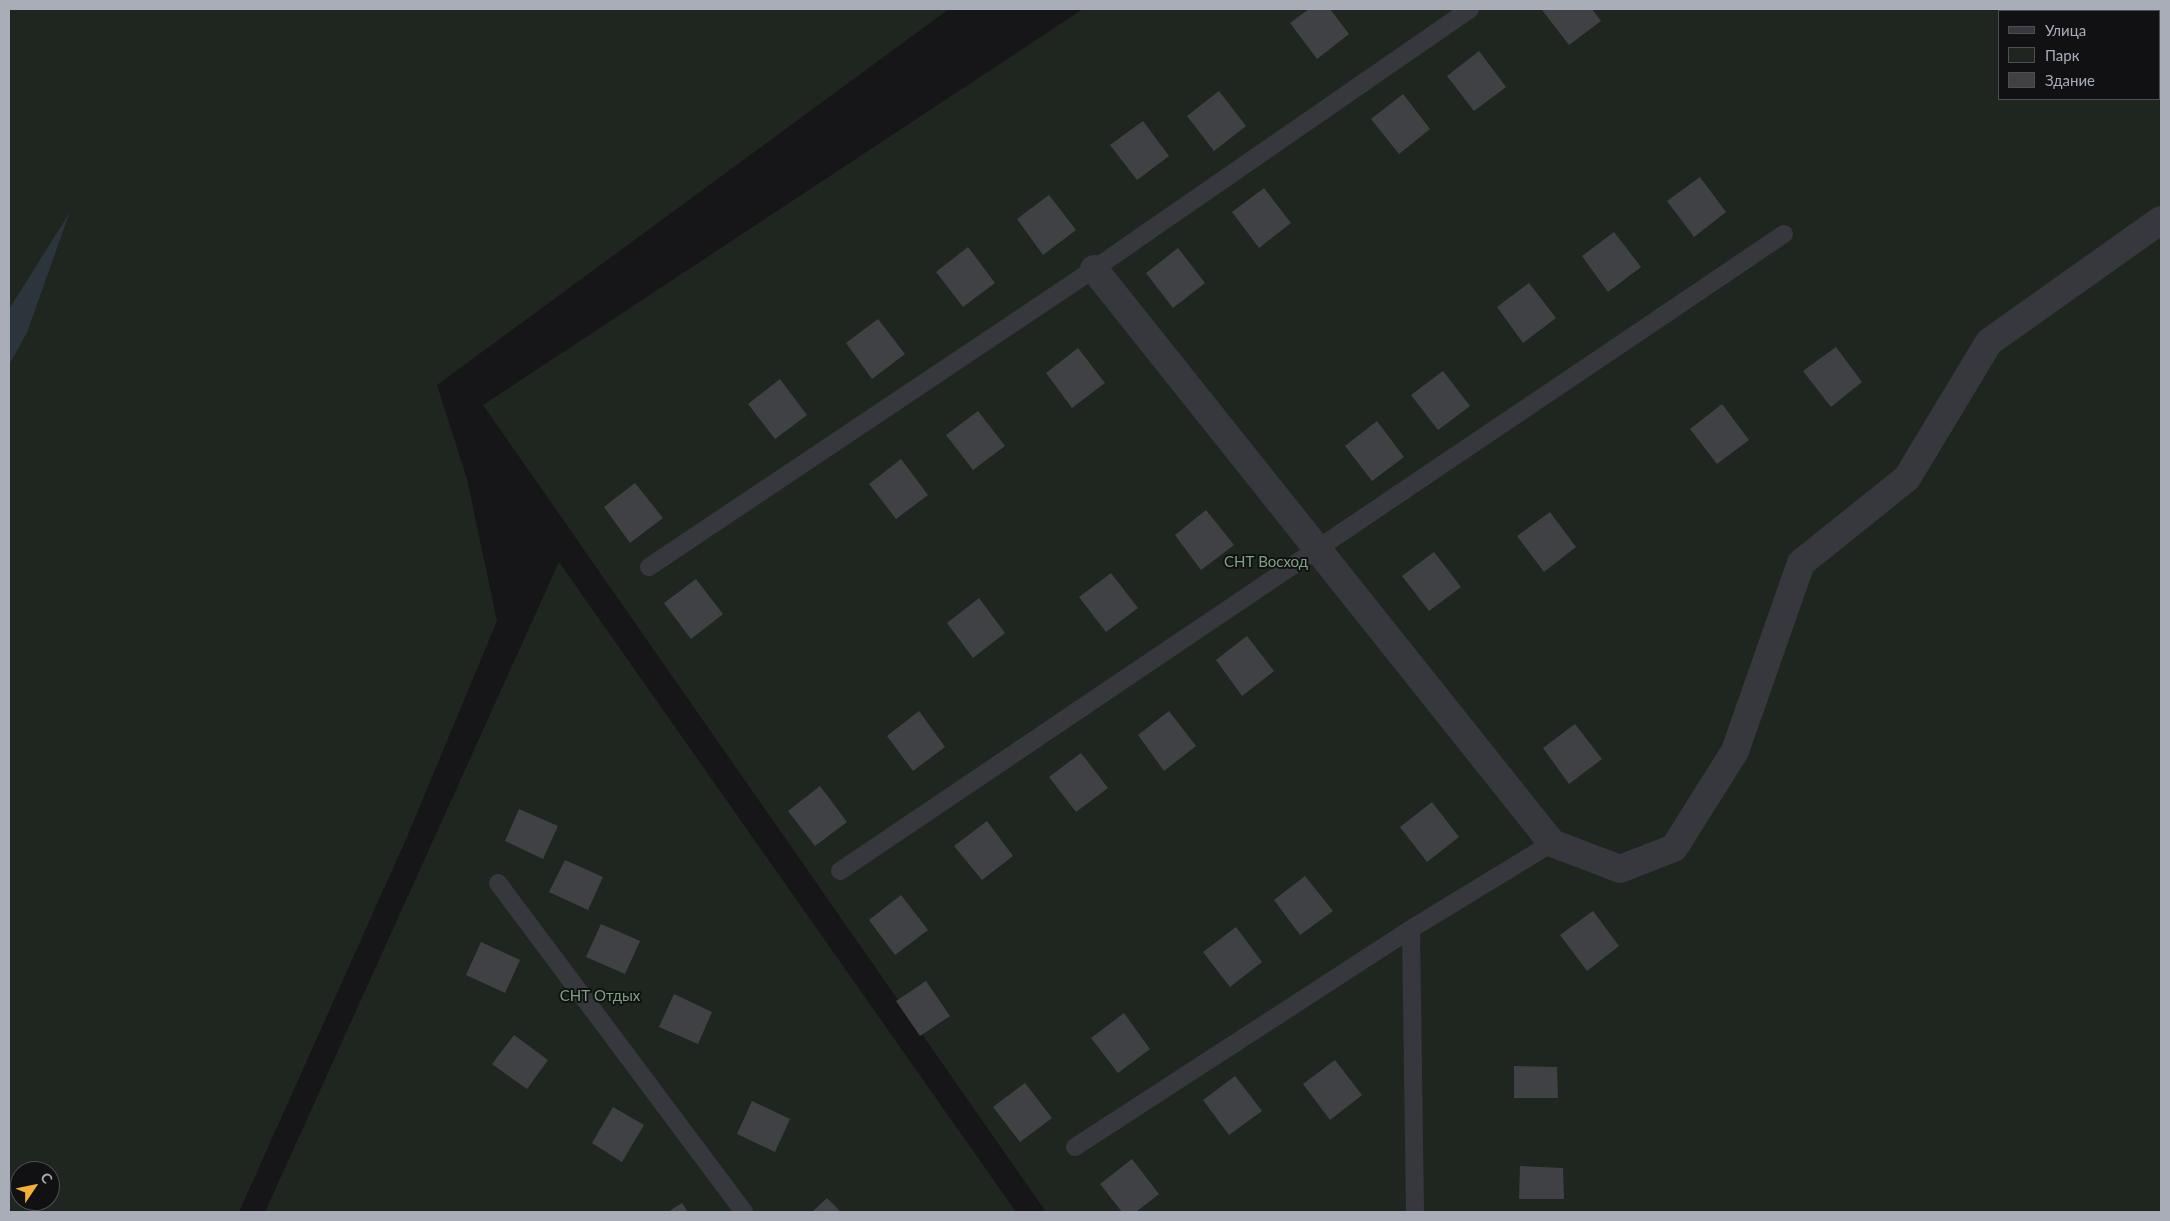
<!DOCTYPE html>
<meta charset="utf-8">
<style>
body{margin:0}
#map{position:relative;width:2170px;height:1221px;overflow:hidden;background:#161618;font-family:Lato,sans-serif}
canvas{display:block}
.frame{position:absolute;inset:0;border:10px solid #a8adb8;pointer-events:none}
.legend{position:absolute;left:1998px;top:10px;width:162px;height:90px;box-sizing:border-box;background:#111113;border:1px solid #4d4f55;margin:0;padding:6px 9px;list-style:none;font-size:15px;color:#a8adb8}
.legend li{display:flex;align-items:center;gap:10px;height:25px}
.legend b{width:25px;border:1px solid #4d4f55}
.north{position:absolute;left:10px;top:1161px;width:50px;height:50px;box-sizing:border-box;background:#111113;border:1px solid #4d4f55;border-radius:50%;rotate:56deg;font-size:14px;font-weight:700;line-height:20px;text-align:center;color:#a8adb8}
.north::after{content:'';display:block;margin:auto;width:18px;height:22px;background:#f2b134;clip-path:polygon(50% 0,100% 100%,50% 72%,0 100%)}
</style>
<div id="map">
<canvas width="2170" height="1221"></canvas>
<div class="frame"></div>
<ul class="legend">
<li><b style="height:6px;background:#37383d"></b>Улица</li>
<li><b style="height:14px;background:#1e261f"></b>Парк</li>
<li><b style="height:14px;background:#404145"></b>Здание</li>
</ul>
<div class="north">С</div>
</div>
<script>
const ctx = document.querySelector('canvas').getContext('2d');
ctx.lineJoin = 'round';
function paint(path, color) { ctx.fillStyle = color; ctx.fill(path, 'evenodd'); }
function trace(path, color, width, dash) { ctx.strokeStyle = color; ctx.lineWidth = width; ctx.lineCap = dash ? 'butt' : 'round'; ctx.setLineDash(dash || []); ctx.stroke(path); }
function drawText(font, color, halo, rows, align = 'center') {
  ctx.font = font + ' Lato,sans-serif'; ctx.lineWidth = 4; ctx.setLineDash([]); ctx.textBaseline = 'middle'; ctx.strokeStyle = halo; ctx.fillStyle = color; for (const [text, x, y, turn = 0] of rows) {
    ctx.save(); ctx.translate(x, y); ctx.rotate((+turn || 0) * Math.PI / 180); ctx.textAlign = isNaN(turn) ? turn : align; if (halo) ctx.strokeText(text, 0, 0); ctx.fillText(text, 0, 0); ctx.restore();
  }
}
paint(new Path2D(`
 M 9,9 L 949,9 L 437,385 L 467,479 L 497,621 L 407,837 L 239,1212 L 9,1212 L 9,365 L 27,333 L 69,215 L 9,309 ZM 20,1171 L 50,1171 L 50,1201 L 20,1201 Z
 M 1083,9 L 2161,9 L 2161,1212 L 1046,1212 L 483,405 ZM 1999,11 L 2159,11 L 2159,99 L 1999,99 Z
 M 559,562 L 1016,1212 L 265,1212 Z`), '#1e261f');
paint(new Path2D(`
 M 70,212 L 27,333 L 9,365 L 9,309 Z`), '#2c353c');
paint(new Path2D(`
 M 1309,9 L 1330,9 L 1349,34 L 1317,59 L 1290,23 Z
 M 1544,9 L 1592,9 L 1601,21 L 1569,45 L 1542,10 Z
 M 1479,51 L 1506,87 L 1474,111 L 1447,76 Z
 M 1219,91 L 1246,126 L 1214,151 L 1187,116 Z
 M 1403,94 L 1430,129 L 1399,154 L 1371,119 Z
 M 1143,121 L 1169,156 L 1137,180 L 1110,145 Z
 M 1700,177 L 1726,212 L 1694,237 L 1667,201 Z
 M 1264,188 L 1291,223 L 1259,248 L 1232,212 Z
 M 1049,195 L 1076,230 L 1043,255 L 1017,219 Z
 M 1614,232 L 1641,267 L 1608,292 L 1582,256 Z
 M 968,247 L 995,283 L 963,307 L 936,272 Z
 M 1178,248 L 1205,283 L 1173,308 L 1146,273 Z
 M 1529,283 L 1556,318 L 1523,343 L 1497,307 Z
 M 878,319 L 905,354 L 872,379 L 846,343 Z
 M 1836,347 L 1862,382 L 1831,407 L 1803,371 Z
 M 1078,348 L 1105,383 L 1072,408 L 1046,373 Z
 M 1443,371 L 1470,406 L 1438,430 L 1411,395 Z
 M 780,379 L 807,415 L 775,439 L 748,404 Z
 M 1722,404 L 1749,440 L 1717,464 L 1690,429 Z
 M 978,411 L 1005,446 L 973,470 L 946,435 Z
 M 1377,421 L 1404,457 L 1372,481 L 1345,446 Z
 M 901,459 L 928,495 L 896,519 L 869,484 Z
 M 635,483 L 663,518 L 630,543 L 604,507 Z
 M 1206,510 L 1234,545 L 1201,570 L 1175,535 Z
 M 1550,512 L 1576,547 L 1544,572 L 1517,536 Z
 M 1434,552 L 1461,587 L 1429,611 L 1402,576 Z
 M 1111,573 L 1138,608 L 1106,632 L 1079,597 Z
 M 696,579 L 723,614 L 691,639 L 664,603 Z
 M 979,598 L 1005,633 L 973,658 L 947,623 Z
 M 1247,636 L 1274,671 L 1242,696 L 1216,660 Z
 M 919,711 L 945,747 L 913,771 L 887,736 Z
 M 1169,711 L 1196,746 L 1164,771 L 1138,735 Z
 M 1575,724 L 1602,759 L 1569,784 L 1543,748 Z
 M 1081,753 L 1108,788 L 1076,812 L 1049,777 Z
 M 820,786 L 847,822 L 815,846 L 788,811 Z
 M 1432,802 L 1459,837 L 1427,862 L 1400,827 Z
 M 519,809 L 558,826 L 543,859 L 505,841 Z
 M 987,821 L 1013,856 L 982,880 L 954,846 Z
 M 565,860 L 603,877 L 588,910 L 549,892 Z
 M 1305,876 L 1333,911 L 1300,935 L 1274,900 Z
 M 901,895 L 928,930 L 895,955 L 869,920 Z
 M 1593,911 L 1619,946 L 1587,971 L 1560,935 Z
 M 601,924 L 640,941 L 625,974 L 586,957 Z
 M 1236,927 L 1262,962 L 1230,987 L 1203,952 Z
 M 481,942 L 520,960 L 505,993 L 466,975 Z
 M 926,981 L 950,1016 L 920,1036 L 896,1001 Z
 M 674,994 L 712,1012 L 698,1044 L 659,1027 Z
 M 1124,1013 L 1150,1049 L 1118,1073 L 1091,1038 Z
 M 514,1035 L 548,1060 L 527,1089 L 492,1064 Z
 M 1335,1060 L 1362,1095 L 1330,1120 L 1303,1084 Z
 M 1514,1066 L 1557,1067 L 1558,1098 L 1514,1098 Z
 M 1235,1076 L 1262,1111 L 1229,1135 L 1203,1100 Z
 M 1025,1083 L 1052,1118 L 1020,1142 L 993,1107 Z
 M 752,1101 L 790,1119 L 775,1152 L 737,1134 Z
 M 613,1107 L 644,1125 L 622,1162 L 592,1143 Z
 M 1132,1159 L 1159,1194 L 1136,1212 L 1122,1212 L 1100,1184 Z
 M 1520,1166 L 1563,1168 L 1564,1199 L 1519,1199 Z
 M 827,1198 L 841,1212 L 812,1212 Z
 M 682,1203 L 688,1212 L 668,1212 Z`), '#404145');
trace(new Path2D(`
 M 649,567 L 1094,269 L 1470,9
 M 840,871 L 1784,234
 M 498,883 L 744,1212
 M 1411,929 L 1415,1212
 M 1075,1147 L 1411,929 L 1552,843`), '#37383d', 18);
trace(new Path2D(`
 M 1094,269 L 1552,843 L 1620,869 L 1674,848 L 1735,751 L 1801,563 L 1907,478 L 1989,342 L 2161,220`), '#37383d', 28);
drawText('15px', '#7fa381', '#111113', [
 ["СНТ Восход",1266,562],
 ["СНТ Отдых",600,996]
]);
</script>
